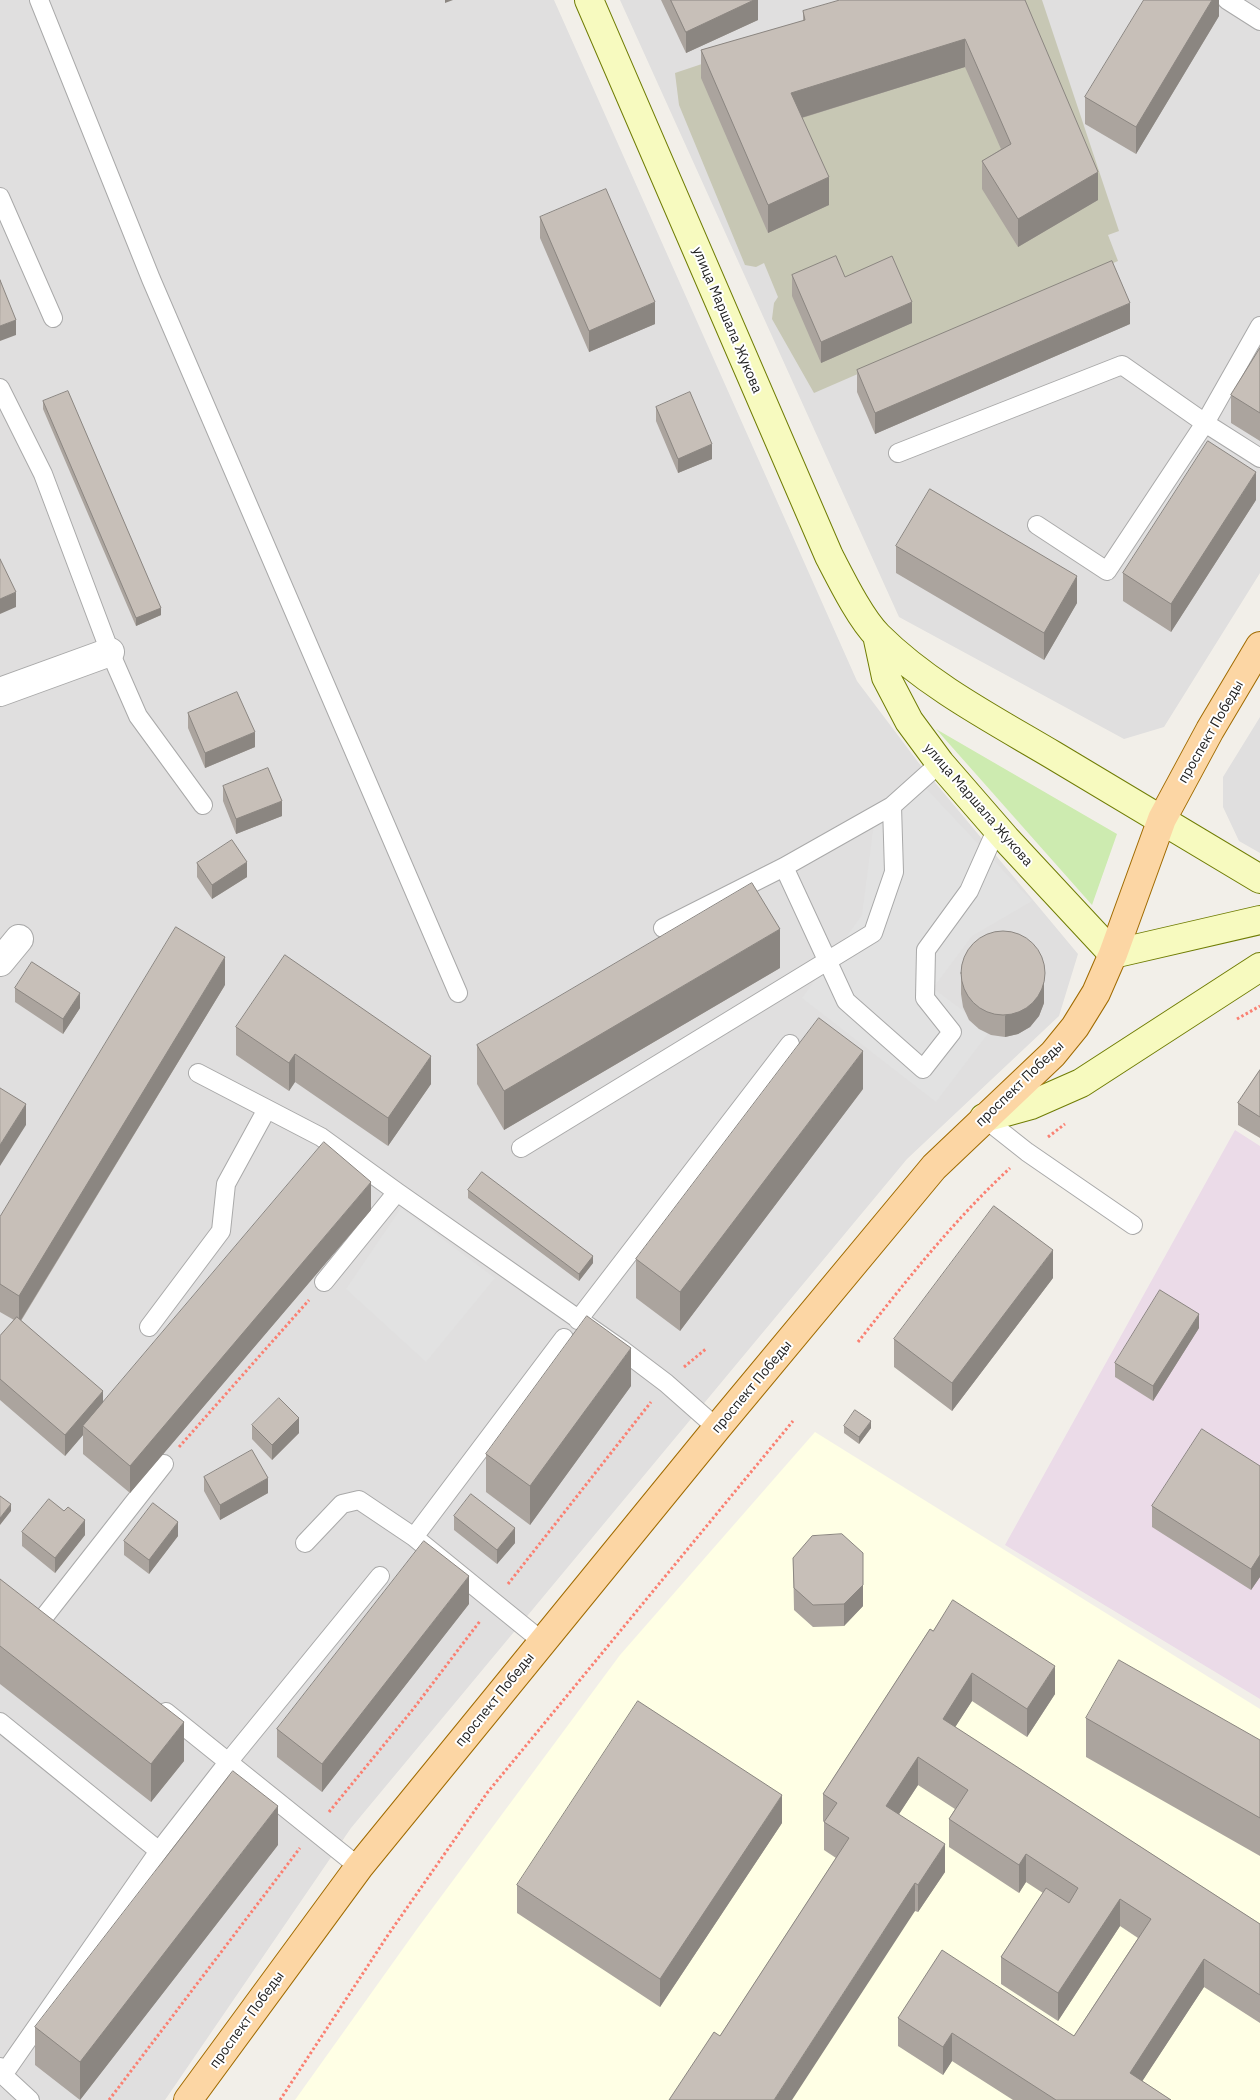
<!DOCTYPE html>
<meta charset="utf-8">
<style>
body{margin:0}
canvas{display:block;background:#f2efe9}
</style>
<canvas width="1260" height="2100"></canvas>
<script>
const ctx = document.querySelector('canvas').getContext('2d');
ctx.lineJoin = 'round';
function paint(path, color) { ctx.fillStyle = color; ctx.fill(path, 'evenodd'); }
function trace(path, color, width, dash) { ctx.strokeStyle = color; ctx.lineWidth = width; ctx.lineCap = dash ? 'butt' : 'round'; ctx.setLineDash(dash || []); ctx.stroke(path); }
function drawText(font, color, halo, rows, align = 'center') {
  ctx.font = font + ' "IBM Plex Sans",sans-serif'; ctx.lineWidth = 4; ctx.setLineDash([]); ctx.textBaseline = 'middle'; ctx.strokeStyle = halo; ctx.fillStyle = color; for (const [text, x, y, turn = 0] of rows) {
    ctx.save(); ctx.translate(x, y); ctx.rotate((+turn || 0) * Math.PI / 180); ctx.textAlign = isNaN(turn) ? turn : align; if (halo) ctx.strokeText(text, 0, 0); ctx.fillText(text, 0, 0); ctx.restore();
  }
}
paint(new Path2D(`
 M 0,0 L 554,0 L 857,681 L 918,762 L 1078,954 L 1059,1016 L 907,1159 L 351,1828 L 165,2100 L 0,2100 Z
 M 620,0 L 1260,0 L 1260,573 L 1164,727 L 1124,739 L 899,617 Z
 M 1260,717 L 1260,853 L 1239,841 L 1223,807 L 1223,777 Z`), '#e0dfdf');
paint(new Path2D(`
 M 1235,1130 L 1260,1146 L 1260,1699 L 1005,1545 Z`), '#ebdbe8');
paint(new Path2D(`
 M 815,1432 L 1260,1709 L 1260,2100 L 295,2100 L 417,1929 L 620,1655 Z`), '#ffffe5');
paint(new Path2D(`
 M 905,0 L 1042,0 L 1119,231 L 1108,235 L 1118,261 L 814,393 L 772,319 L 774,303 L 778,297 L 764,263 L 756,267 L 745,265 L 679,105 L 675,73 L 854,13 Z`), '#c7c7b4');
paint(new Path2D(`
 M 936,729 L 1117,834 L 1092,905 Z`), '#cdebb0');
paint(new Path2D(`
 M 923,785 L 1032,901 L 972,936 L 933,988 L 990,1031 L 936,1102 L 802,998 L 862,915 L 874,823 Z
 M 401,1208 L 495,1278 L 426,1362 L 346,1289 Z`), '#e2e2e2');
const service = new Path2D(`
 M 39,0 L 151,279 L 458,993
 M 1227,0 L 1260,21
 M 0,197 L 53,318
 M 1260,326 L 1205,423 L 1260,458
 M 0,388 L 43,474 L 110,652 L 138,716 L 203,805
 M 898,453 L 1122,365 L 1205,423 L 1107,571 L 1037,525
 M 784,867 L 846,1001 L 923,1069 L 952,1032 L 925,998 L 926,950 L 969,891 L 997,828
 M 663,928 L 784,867 L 892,806 L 940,763
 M 198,1073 L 321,1137 L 397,1192 L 621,1349 L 666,1383 L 717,1428
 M 984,1118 L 1027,1152 L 1133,1225
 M 521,1148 L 873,933 L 894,872 L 892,806
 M 324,1282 L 397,1192
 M 578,1320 L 790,1044
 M 149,1327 L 221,1231 L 226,1184 L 267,1109
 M 414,1537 L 564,1338
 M 305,1543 L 342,1504 L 359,1500 L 414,1537 L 543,1642
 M 44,1617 L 164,1464
 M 166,1712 L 359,1867
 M 0,1722 L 159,1851
 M 0,2067 L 3,2075 L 30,2100
 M 3,2075 L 159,1851 L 229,1761 L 380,1576`);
const minor = new Path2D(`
 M 0,692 L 110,652
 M 0,962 L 19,939`);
const secondary = new Path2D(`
 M 589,0 L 829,556 C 841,579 860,618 878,636 C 927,685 994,720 1053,755 C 1122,796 1191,837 1260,879
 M 877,635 L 886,677 L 909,721 L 940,763 L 1006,839 L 1113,954 L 1260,920
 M 984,1118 L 1031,1105 L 1081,1083 L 1260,967`);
const primary = new Path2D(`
 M 188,2100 L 359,1867 L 717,1428 L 934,1167 L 1053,1054 L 1075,1027 L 1096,993 L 1113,954 L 1162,819 L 1210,730 L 1260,646`);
trace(service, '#a9a9a9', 20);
trace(minor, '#a9a9a9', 30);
trace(secondary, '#707d05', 30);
trace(primary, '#a06b00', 30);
trace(new Path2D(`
 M 1237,1019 L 1260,1006
 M 1048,1137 L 1065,1124
 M 858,1342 C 906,1281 953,1221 1010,1168
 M 684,1367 L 707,1348
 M 179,1447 L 309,1300
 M 508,1584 L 651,1402
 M 329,1812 L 414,1708 L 480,1621
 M 109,2100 L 300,1848
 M 280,2100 L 388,1935 L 487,1793 L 793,1421`), '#fa8072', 3, [2.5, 2.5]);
trace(service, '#fff', 18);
trace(minor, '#fff', 28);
trace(secondary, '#f7fabf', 28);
trace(primary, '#fcd6a4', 28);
paint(new Path2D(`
 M 661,0 L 758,0 L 758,20 L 686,53 Z
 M 1025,0 L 1098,200 L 1018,247 L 982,189 L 982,161 L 1001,149 L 965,67 L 802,118 L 829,205 L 768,233 L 701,78 L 701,50 L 803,21 L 803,11 Z
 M 1219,0 L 1219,16 L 1136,154 L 1085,124 L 1085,97 Z
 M 540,217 L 655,324 L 589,352 L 540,238 Z
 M 792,275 L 845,277 L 912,323 L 821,363 L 792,296 Z
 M 1130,324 L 875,434 L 857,392 L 857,370 Z
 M 1260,348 L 1260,441 L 1231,423 L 1231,395 Z
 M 43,401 L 161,615 L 136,626 L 43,409 Z
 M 656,407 L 712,459 L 678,473 L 656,421 Z
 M 1256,500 L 1171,632 L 1123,601 L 1123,573 Z
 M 896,546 L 1077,603 L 1044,660 L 896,573 Z
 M 188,713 L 255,747 L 205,768 L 188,728 Z
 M 223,786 L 282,816 L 236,834 L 223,801 Z
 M 197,863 L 247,877 L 212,899 L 197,877 Z
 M 780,968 L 504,1130 L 477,1084 L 477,1045 Z
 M 961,973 L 1044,1003 L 1039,1016 L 1030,1027 L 1018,1034 L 1005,1037 L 991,1035 L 979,1029 L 969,1020 L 963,1007 L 961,994 Z
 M 225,985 L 21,1321 L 103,1403 L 371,1210 L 130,1493 L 83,1454 L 83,1435 L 65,1456 L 0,1400 L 0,1336 L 14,1320 L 0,1312 L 0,1217 Z
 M 15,988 L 80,1008 L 63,1034 L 15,1002 Z
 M 236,1027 L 431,1084 L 388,1146 L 295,1082 L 289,1091 L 236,1055 Z
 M 1260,1070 L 1260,1138 L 1238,1125 L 1238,1103 Z
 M 863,1089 L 680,1331 L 636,1298 L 636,1259 Z
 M 468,1190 L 593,1263 L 579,1281 L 468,1198 Z
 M 1053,1278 L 952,1411 L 894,1367 L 894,1339 Z
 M 1199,1328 L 1153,1401 L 1115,1377 L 1115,1363 Z
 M 631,1386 L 530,1525 L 486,1492 L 486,1454 Z
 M 252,1425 L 299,1433 L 272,1460 L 252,1439 Z
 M 844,1426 L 871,1428 L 859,1444 L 844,1433 Z
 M 1260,1466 L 1260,1577 L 1251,1590 L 1152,1527 L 1152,1506 Z
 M 204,1477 L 268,1493 L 220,1520 L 204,1491 Z
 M 454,1516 L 515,1543 L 497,1564 L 454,1530 Z
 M 22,1532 L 85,1535 L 55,1573 L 22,1546 Z
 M 178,1536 L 149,1574 L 124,1555 L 124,1541 Z
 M 793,1558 L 863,1606 L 844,1626 L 813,1627 L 794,1610 Z
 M 0,1579 L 184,1761 L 151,1802 L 0,1684 Z
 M 469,1604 L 322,1792 L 277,1757 L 277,1729 Z
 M 930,1629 L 1055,1694 L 1027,1737 L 972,1701 L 955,1727 L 1260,1924 L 1260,2023 L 1204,1987 L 1142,2081 L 1171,2100 L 1013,2100 L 952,2061 L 943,2075 L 898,2046 L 898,2018 L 1074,2036 L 1138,1938 L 1120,1926 L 1058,2021 L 1001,1984 L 1001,1957 L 1043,1893 L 1026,1882 L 1019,1893 L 949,1847 L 949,1819 L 955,1809 L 918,1785 L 899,1814 L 945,1872 L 918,1912 L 915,1911 L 720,2036 L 836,1858 L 824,1850 L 824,1822 L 823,1821 L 823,1794 Z
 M 1086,1718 L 1260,1740 L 1260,1856 L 1086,1757 Z
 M 782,1823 L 660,2007 L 517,1913 L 517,1885 Z
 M 278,1845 L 80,2100 L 35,2065 L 35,2027 Z`), '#aba49e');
paint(new Path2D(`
 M 445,0 L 453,0 L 445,3 Z
 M 754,0 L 758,0 L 758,20 L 686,53 L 686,32 Z
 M 1212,0 L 1219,0 L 1219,16 L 1136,154 L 1136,127 Z
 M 965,39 L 965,67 L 791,121 L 791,93 Z
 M 1098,172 L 1098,200 L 1018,247 L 1018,219 Z
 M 829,177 L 829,205 L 768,233 L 768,205 Z
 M 655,302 L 655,324 L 589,352 L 589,331 Z
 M 912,302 L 912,323 L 821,363 L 821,342 Z
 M 1130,303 L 1130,324 L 875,434 L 875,413 Z
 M 16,320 L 16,335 L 0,341 L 0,326 Z
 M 712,444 L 712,459 L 678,473 L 678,459 Z
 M 1256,472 L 1256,500 L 1171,632 L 1171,604 Z
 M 1077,576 L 1077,603 L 1044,660 L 1044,633 Z
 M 16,592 L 16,607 L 0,614 L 0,599 Z
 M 161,608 L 161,615 L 136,626 L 136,618 Z
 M 255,732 L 255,747 L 205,768 L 205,753 Z
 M 282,801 L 282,816 L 236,834 L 236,819 Z
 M 247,862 L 247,877 L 212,899 L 212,885 Z
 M 780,929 L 780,968 L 504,1130 L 504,1091 Z
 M 225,957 L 225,985 L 19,1323 L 19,1296 Z
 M 1044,967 L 1044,1003 L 1039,1016 L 1030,1027 L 1018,1034 L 1005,1037 L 1005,1016 Z
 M 80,993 L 80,1008 L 63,1034 L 63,1019 Z
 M 863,1051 L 863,1089 L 680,1331 L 680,1292 Z
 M 295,1054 L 295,1082 L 289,1091 L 289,1063 Z
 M 431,1056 L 431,1084 L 388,1146 L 388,1118 Z
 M 26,1104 L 26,1125 L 0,1166 L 0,1145 Z
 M 371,1182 L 371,1210 L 130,1493 L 130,1466 Z
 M 1053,1250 L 1053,1278 L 952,1411 L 952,1383 Z
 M 593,1256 L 593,1263 L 579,1281 L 579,1274 Z
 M 1199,1314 L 1199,1328 L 1153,1401 L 1153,1386 Z
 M 631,1348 L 631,1386 L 530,1525 L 530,1486 Z
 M 103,1391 L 103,1412 L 83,1426 L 83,1435 L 65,1456 L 65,1435 Z
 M 299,1418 L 299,1433 L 272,1460 L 272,1445 Z
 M 871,1421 L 871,1428 L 859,1444 L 859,1437 Z
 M 268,1478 L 268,1493 L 220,1520 L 220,1505 Z
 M 11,1504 L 11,1511 L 0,1525 L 0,1518 Z
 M 85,1520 L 85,1535 L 55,1573 L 55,1558 Z
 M 178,1522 L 178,1536 L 149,1574 L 149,1560 Z
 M 515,1528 L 515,1543 L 497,1564 L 497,1550 Z
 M 1260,1555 L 1260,1577 L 1251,1590 L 1251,1569 Z
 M 863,1575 L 863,1606 L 844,1626 L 844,1604 Z
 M 469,1576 L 469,1604 L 322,1792 L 322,1764 Z
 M 1055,1666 L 1055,1694 L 1027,1737 L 1027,1709 Z
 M 972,1673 L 972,1701 L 943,1746 L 943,1719 Z
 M 184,1722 L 184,1761 L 151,1802 L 151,1764 Z
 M 918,1757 L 918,1785 L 886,1834 L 886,1806 Z
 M 782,1795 L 782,1823 L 660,2007 L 660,1979 Z
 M 278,1806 L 278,1845 L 80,2100 L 80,2062 Z
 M 945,1844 L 945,1872 L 918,1912 L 918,1885 Z
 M 1026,1854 L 1026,1882 L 1019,1893 L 1019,1865 Z
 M 915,1883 L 915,1911 L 792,2100 L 774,2100 Z
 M 1120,1899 L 1120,1926 L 1058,2021 L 1058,1993 Z
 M 1204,1959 L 1204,1987 L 1130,2100 L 1130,2073 Z
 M 952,2033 L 952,2061 L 943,2075 L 943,2047 Z`), '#8b8681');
const building = new Path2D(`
 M 671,0 L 754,0 L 686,32 Z
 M 840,0 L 1025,0 L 1098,172 L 1018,219 L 982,161 L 1011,144 L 965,39 L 791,93 L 829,177 L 768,205 L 701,50 L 805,20 L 803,11 Z
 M 1144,0 L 1212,0 L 1136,127 L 1085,97 Z
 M 606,189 L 655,302 L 589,331 L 540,217 Z
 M 836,256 L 845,277 L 892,256 L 912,302 L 821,342 L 792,275 Z
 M 1112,261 L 1130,303 L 875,413 L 857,370 Z
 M 0,280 L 16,320 L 0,326 Z
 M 1260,348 L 1260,413 L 1231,395 Z
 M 68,391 L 161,608 L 136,618 L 43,401 Z
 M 690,392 L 712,444 L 678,459 L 656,407 Z
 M 1208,441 L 1256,472 L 1171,604 L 1123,573 Z
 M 930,489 L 1077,576 L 1044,633 L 896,546 Z
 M 0,559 L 16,592 L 0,599 Z
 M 237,692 L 255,732 L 205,753 L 188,713 Z
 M 268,768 L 282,801 L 236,819 L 223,786 Z
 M 232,840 L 247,862 L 212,885 L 197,863 Z
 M 752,883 L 780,929 L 504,1091 L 477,1045 Z
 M 176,927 L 225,957 L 19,1296 L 0,1284 L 0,1217 Z
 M961 973a42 42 0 1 1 84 0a42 42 0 1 1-84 0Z
 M 285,955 L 431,1056 L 388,1118 L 295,1054 L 289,1063 L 236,1027 Z
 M 32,962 L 80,993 L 63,1019 L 15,988 Z
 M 819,1018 L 863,1051 L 680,1292 L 636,1259 Z
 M 1260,1070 L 1260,1117 L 1238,1103 Z
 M 0,1088 L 26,1104 L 0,1145 Z
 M 324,1142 L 371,1182 L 130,1466 L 83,1426 Z
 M 482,1172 L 593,1256 L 579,1274 L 468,1190 Z
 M 994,1206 L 1053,1250 L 952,1383 L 894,1339 Z
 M 1160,1290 L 1199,1314 L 1153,1386 L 1115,1363 Z
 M 587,1316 L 631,1348 L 530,1486 L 486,1454 Z
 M 17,1317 L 103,1391 L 65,1435 L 0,1379 L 0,1336 Z
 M 279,1398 L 299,1418 L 272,1445 L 252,1425 Z
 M 855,1410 L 871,1421 L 859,1437 L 844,1426 Z
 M 1202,1429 L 1260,1466 L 1260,1555 L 1251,1569 L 1152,1506 Z
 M 252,1450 L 268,1478 L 220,1505 L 204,1477 Z
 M 471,1494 L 515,1528 L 497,1550 L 454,1516 Z
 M 0,1496 L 11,1504 L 0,1518 Z
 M 49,1499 L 64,1511 L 68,1507 L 85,1520 L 55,1558 L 22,1532 Z
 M 153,1503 L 178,1522 L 149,1560 L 124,1541 Z
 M 842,1534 L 863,1553 L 863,1585 L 844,1604 L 813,1605 L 794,1588 L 793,1558 L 812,1536 Z
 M 424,1541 L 469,1576 L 322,1764 L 277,1729 Z
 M 0,1579 L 184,1722 L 151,1764 L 0,1646 Z
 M 953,1600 L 1055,1666 L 1027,1709 L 972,1673 L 943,1719 L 1260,1924 L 1260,1995 L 1204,1959 L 1130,2073 L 1171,2100 L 1056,2100 L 952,2033 L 943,2047 L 898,2018 L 942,1950 L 1074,2036 L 1151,1919 L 1120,1899 L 1058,1993 L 1001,1957 L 1046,1888 L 1069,1903 L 1078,1888 L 1026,1854 L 1019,1865 L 949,1819 L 968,1790 L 918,1757 L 886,1806 L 945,1844 L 918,1885 L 915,1883 L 774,2100 L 669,2100 L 714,2032 L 720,2036 L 849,1838 L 824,1822 L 837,1803 L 823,1794 L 930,1629 L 933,1631 Z
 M 1119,1660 L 1260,1740 L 1260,1818 L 1086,1718 Z
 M 638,1701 L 782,1795 L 660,1979 L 517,1885 Z
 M 233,1771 L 278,1806 L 80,2062 L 35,2027 Z`);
paint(building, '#c7bfb8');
trace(building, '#8b8681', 1);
drawText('14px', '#222', '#fff', [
 ["улица Маршала Жукова",727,320,67],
 ["проспект Победы",1211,732,-60],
 ["улица Маршала Жукова",978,805,49],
 ["проспект Победы",1020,1084,-44],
 ["проспект Победы",752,1387,-50],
 ["проспект Победы",495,1700,-51],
 ["проспект Победы",247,2020,-54]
]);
</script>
